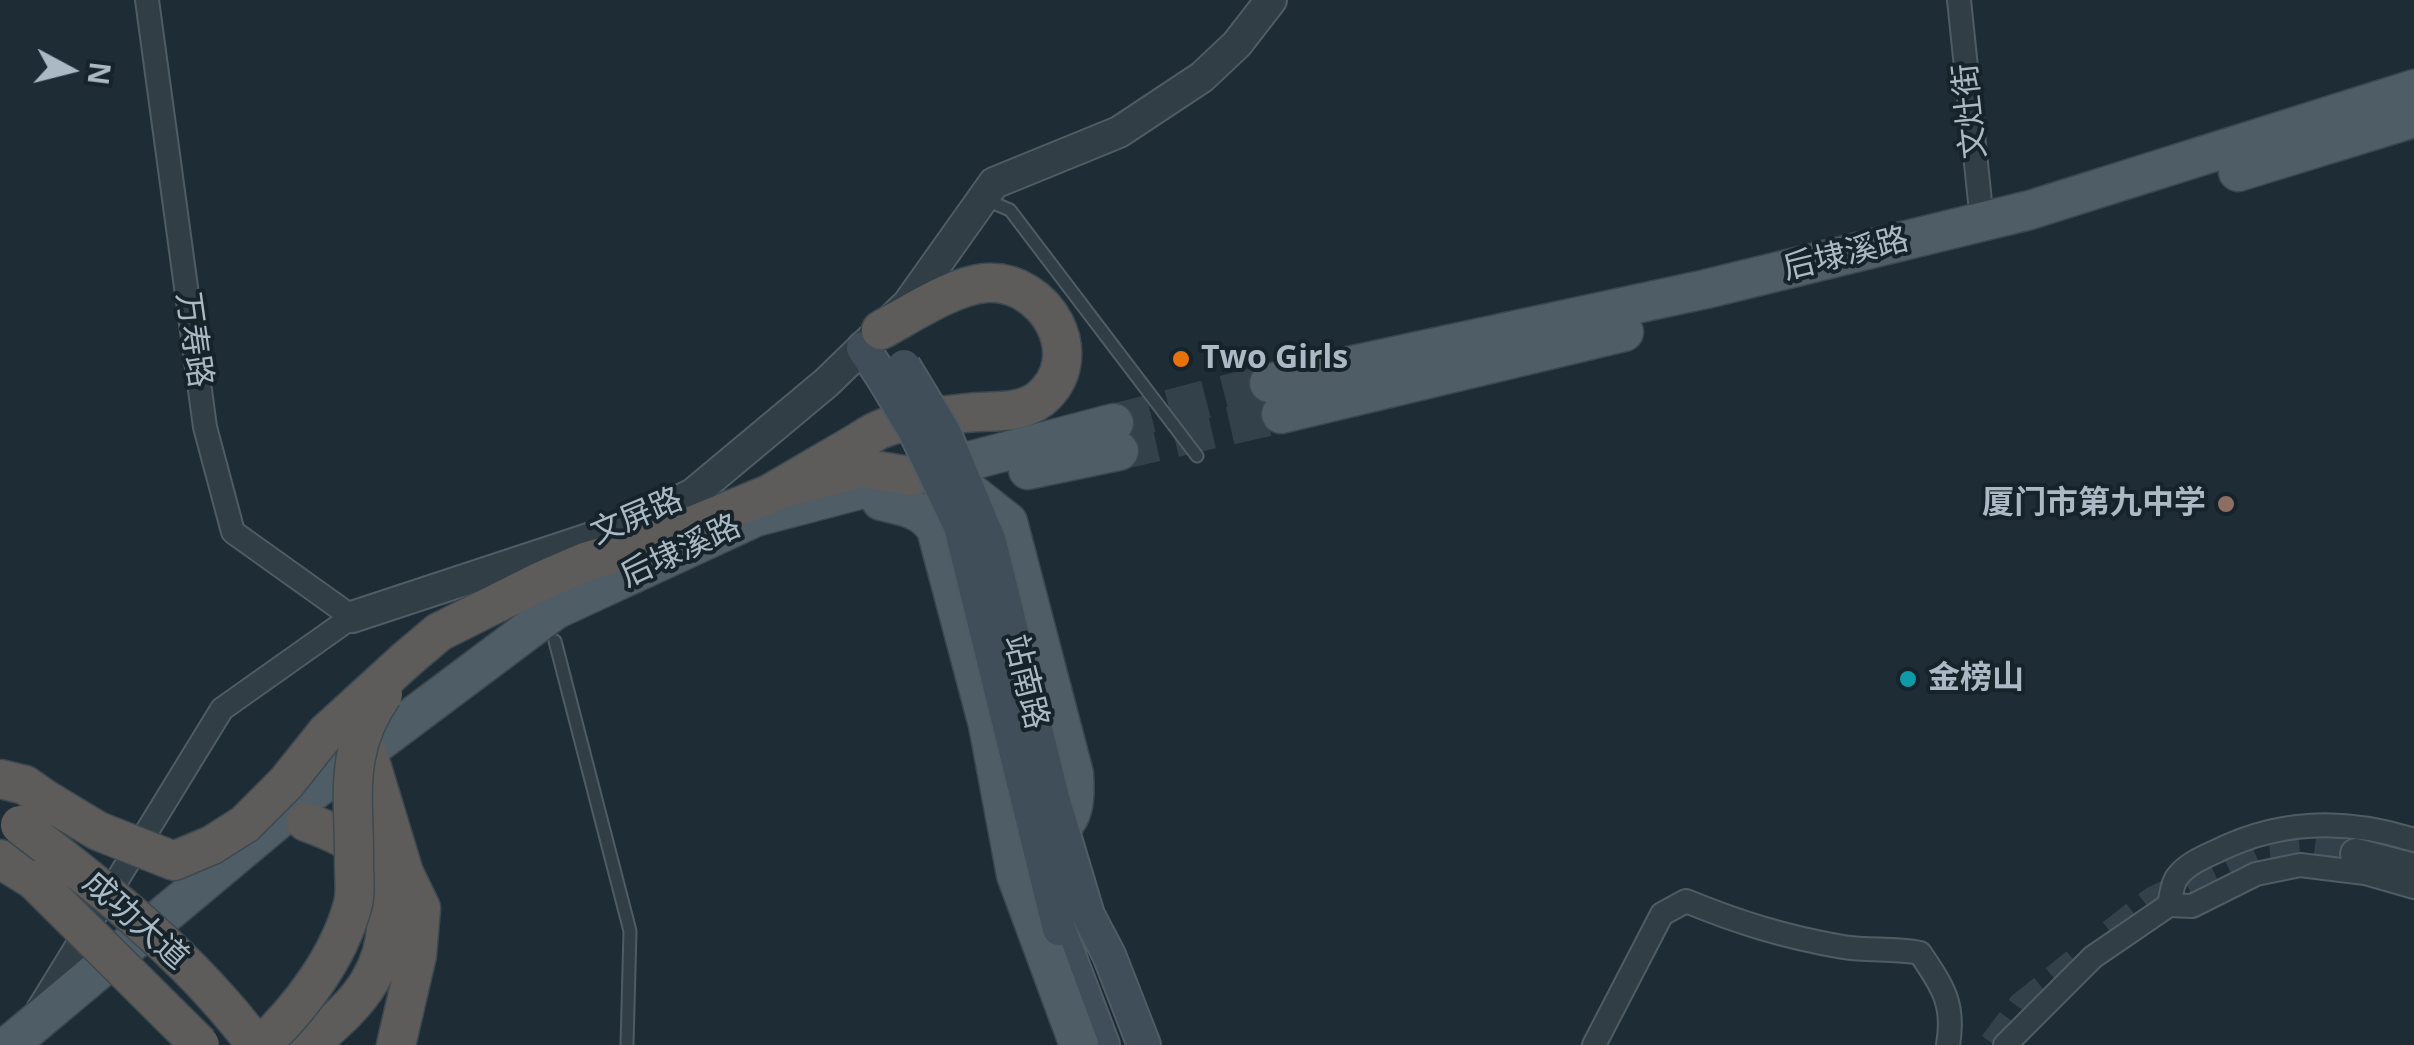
<!DOCTYPE html>
<meta charset="utf-8">
<style>
body{margin:0}
#map{position:relative;width:2414px;height:1045px;overflow:hidden;background:#1e2c35;font-family:"Open Sans",sans-serif}
canvas{display:block}
.north{position:absolute;left:20px;top:20px;width:100px;height:100px;-webkit-text-stroke:8px #17232a;paint-order:stroke;rotate:97deg;font-size:28px;font-weight:700;line-height:40px;text-align:center;color:#abb9c4}
.north::after{content:'';display:block;margin:auto;width:35px;height:45px;background:#abb9c4;clip-path:polygon(50% 0,100% 100%,50% 72%,0 100%)}
</style>
<div id="map">
<canvas width="2414" height="1045"></canvas>
<div class="north">N</div>
</div>
<script>
const ctx = document.querySelector('canvas').getContext('2d');
ctx.lineJoin = 'round';
function trace(path, color, width, dash) { ctx.strokeStyle = color; ctx.lineWidth = width; ctx.lineCap = dash ? 'butt' : 'round'; ctx.setLineDash(dash || []); ctx.stroke(path); }
function drawText(font, color, halo, rows, align = 'center') {
  ctx.font = font + ' "Open Sans","Noto Sans SC",sans-serif'; ctx.lineWidth = 8; ctx.setLineDash([]); ctx.textBaseline = 'middle'; ctx.strokeStyle = halo; ctx.fillStyle = color; for (const [text, x, y, turn = 0] of rows) {
    ctx.save(); ctx.translate(x, y); ctx.rotate((+turn || 0) * Math.PI / 180); ctx.textAlign = isNaN(turn) ? turn : align; if (halo) ctx.strokeText(text, 0, 0); ctx.fillText(text, 0, 0); ctx.restore();
  }
}
trace(new Path2D(`
 M 2112,934 L 2154,901 L 2260,852 L 2308,848 L 2356,854
 M 1994,1045 L 2022,1007 L 2076,963`), '#33414a', 30, [30, 15]);
trace(new Path2D(`
 M 1114,423 L 1269,383
 M 1119,451 L 1281,414`), '#33414a', 38, [38, 19]);
const service = new Path2D(`
 M 984,199 L 1010,210 L 1197,456
 M 555,641 L 630,931 L 627,1045`);
const minor = new Path2D(`
 M 1959,0 L 1982,221
 M 2169,905 C 2171,897 2172,883 2178,876 C 2187,864 2204,857 2217,851 C 2281,819 2346,818 2414,840
 M 38,1009 L 222,709 L 352,617 L 233,532 L 205,427 L 147,0
 M 1594,1045 L 1662,914 L 1686,901 C 1740,923 1785,937 1843,947 C 1869,951 1894,948 1920,953 C 1943,987 1955,1004 1948,1045
 M 2005,1045 L 2093,957 L 2169,905 L 2192,906 L 2256,874 L 2300,865 L 2365,873 L 2414,887`);
const tertiary = new Path2D(`
 M 352,617 L 625,527 L 693,494 L 826,383 L 908,304 L 994,183 L 1119,132 L 1202,77 L 1237,44 L 1271,0
 M 2356,854 L 2414,869`);
const secondary = new Path2D(`
 M 863,348 L 883,378
 M 1088,915 L 1109,955 L 1144,1045
 M 1059,929 L 1103,1045`);
const primary = new Path2D(`
 M 2238,172 L 2414,118
 M 1269,383 L 1706,289 L 2030,210 L 2414,89
 M 1281,414 L 1624,332
 M 1028,470 L 1119,451
 M 970,492 L 1008,522 L 1074,774 C 1076,807 1074,836 1031,828
 M 881,501 C 904,506 923,509 936,529 L 988,725 L 1016,875 L 1079,1045
 M 9,1045 L 304,798 L 555,610 L 756,517 L 1114,423`);
const trunk = new Path2D(`
 M 771,493 C 798,477 824,462 850,447 C 861,441 872,432 884,428 C 908,419 940,416 966,413 C 991,410 1019,415 1040,399 C 1091,357 1046,279 986,283 C 954,285 909,315 881,330
 M 407,659 L 439,632 L 539,582 L 585,562 L 652,542 L 779,490 L 861,468 L 910,476
 M 367,751 L 404,873 L 421,908 L 417,955 L 396,1045
 M 0,779 L 25,785 L 45,799
 M 306,822 C 328,830 359,842 372,863 C 394,899 390,947 369,982 C 355,1006 329,1027 309,1045
 M 0,859 L 34,880`);
trace(service, '#4f5c64', 15);
trace(minor, '#4f5c64', 26);
trace(tertiary, '#4f5c64', 34);
trace(secondary, '#4f5c64', 36);
trace(primary, '#3b474f', 41);
trace(trunk, '#3c4950', 41);
trace(service, '#313e46', 11);
trace(minor, '#313e46', 22);
trace(tertiary, '#313e46', 30);
trace(secondary, '#3f4e59', 32);
trace(primary, '#4f5d66', 38);
trace(trunk, '#5e5c5a', 38);
const secondaryBridge = new Path2D(`
 M 904,366 L 944,432 L 990,542 L 1053,798 L 1088,915
 M 883,378 L 914,430 L 960,526 L 1059,929`);
const trunkBridge = new Path2D(`
 M 45,799 L 98,831 L 174,861 L 212,845 L 245,824 L 286,783 L 326,733 L 407,659
 M 20,825 C 106,891 190,957 256,1045
 M 34,880 L 200,1045
 M 261,1045 C 300,1009 339,957 353,904 C 356,892 354,877 354,865 C 355,798 342,753 383,694`);
trace(secondaryBridge, '#4f5c64', 36, []);
trace(trunkBridge, '#3c4950', 41, []);
trace(secondaryBridge, '#3f4e59', 32);
trace(trunkBridge, '#5e5c5a', 38);
for (const [x, y, r, color] of [
 [1181,359,10,"#e8710a"],
 [2226,504,10,"#8d6e63"],
 [1908,679,10,"#0f9aa8"]
]) { const dot = new Path2D(); dot.arc(x, y, r, 0, 2 * Math.PI); ctx.fillStyle = color; ctx.fill(dot); trace(dot, '#17232a', 4); }
drawText('32px', '#abb9c4', '#17232a', [
 ["文灶街",1971,111,-96],
 ["后埭溪路",1846,255,-14],
 ["万寿路",193,340,82],
 ["文屏路",637,517,-23],
 ["后埭溪路",681,552,-25],
 ["站南路",1025,682,76],
 ["成功大道",135,921,42]
]);
drawText('bold 32px', '#abb9c4', '#17232a', [
 ["Two Girls",1201,359],
 ["厦门市第九中学",2206,504,"right"],
 ["金榜山",1928,679]
], 'left');
</script>
